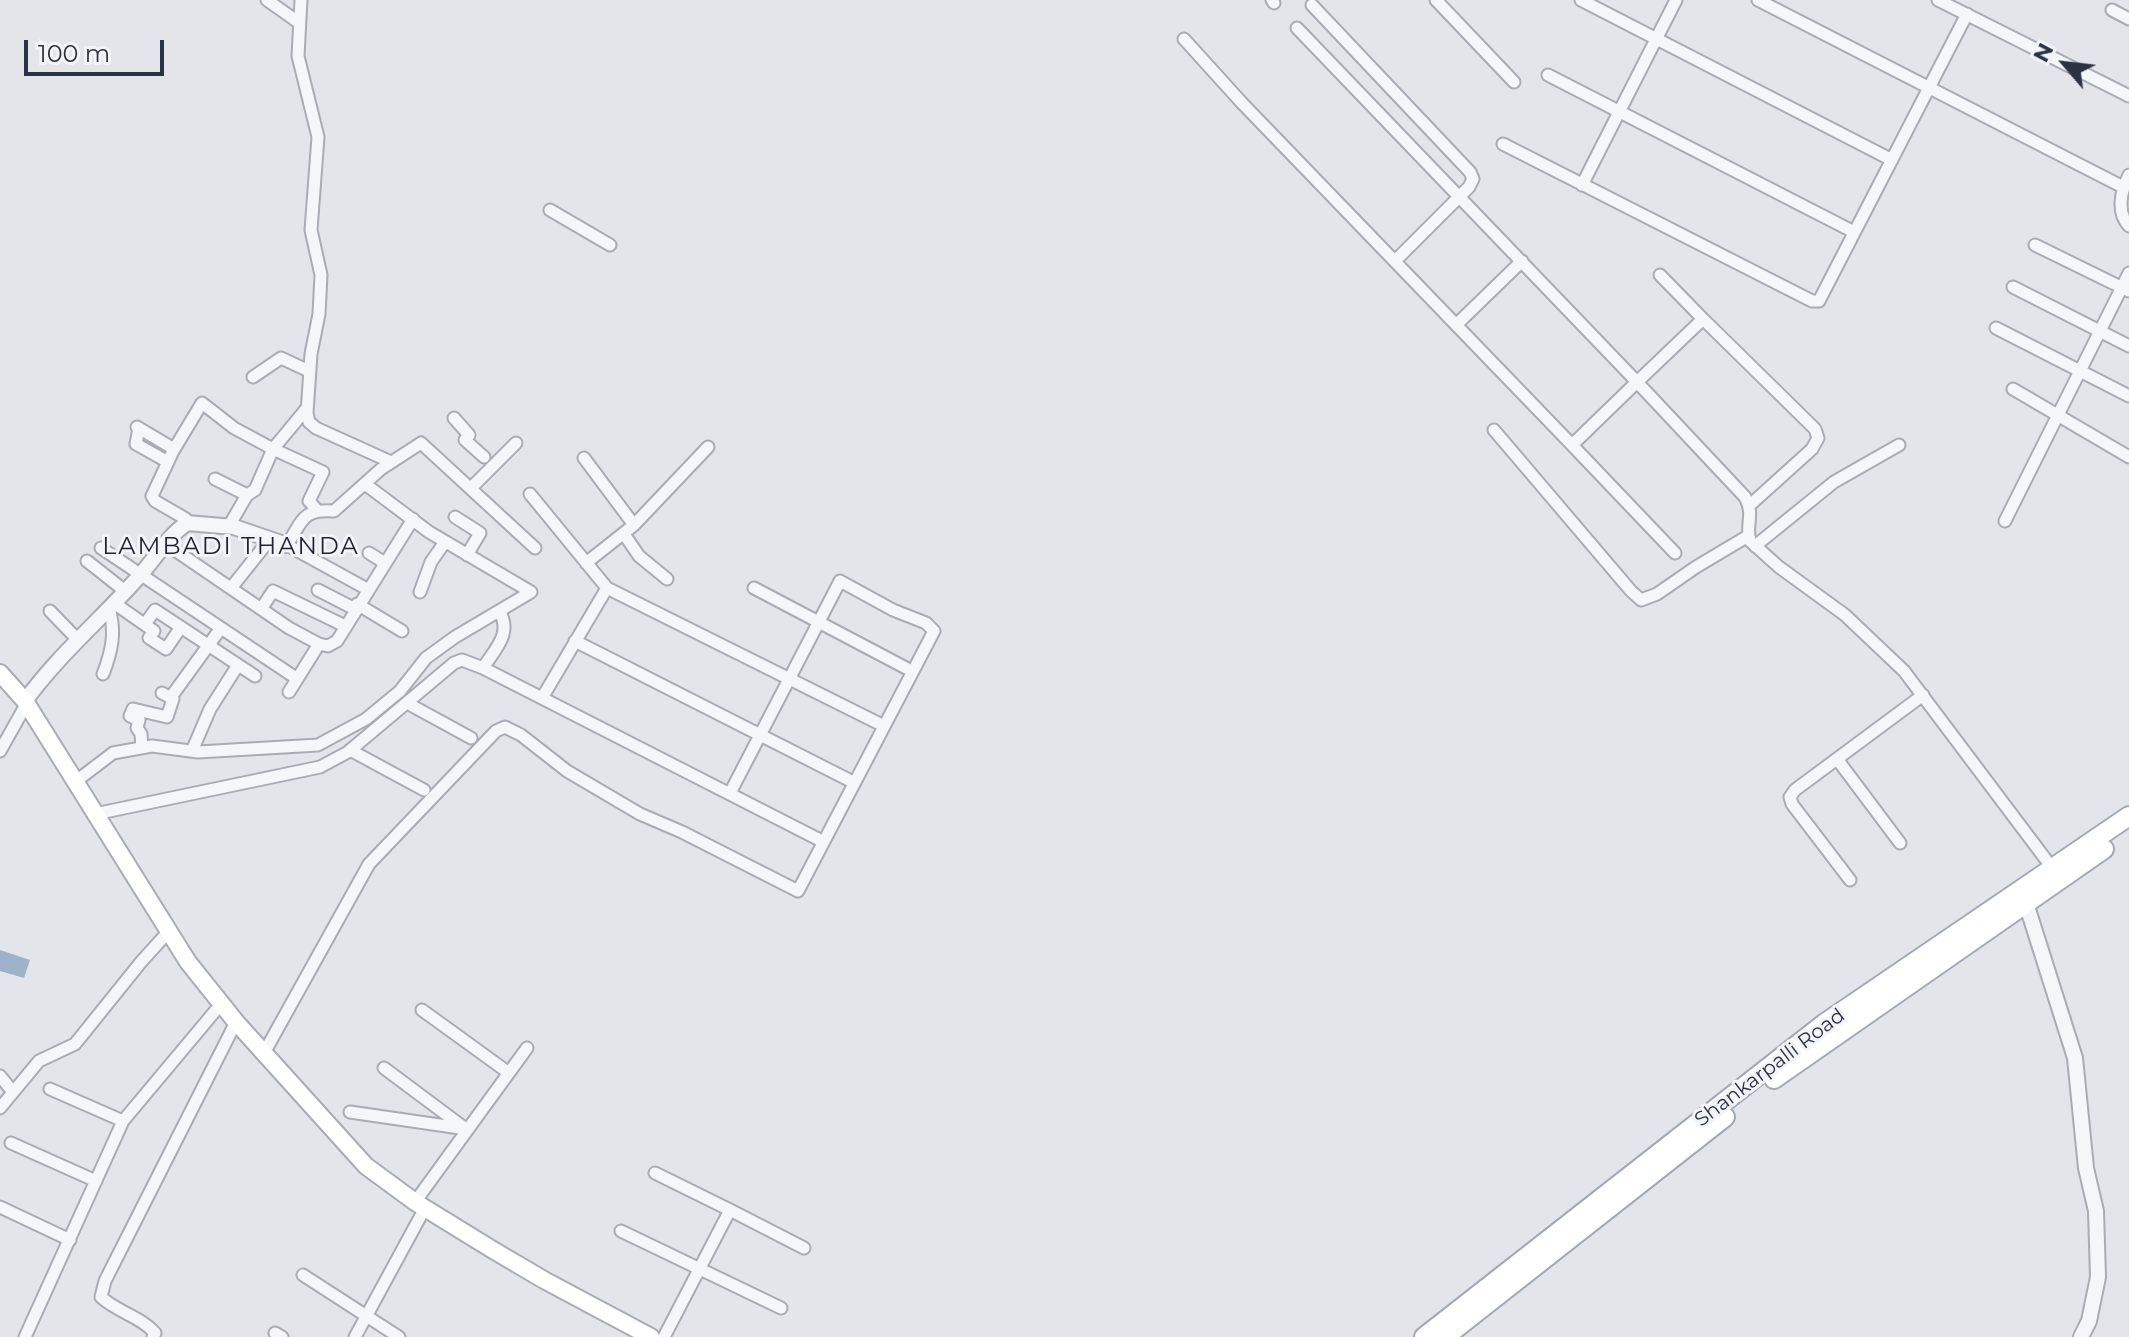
<!DOCTYPE html>
<style>
body{margin:0}
#map{position:relative;width:2129px;height:1337px;overflow:hidden;background:#e3e5eb;font-family:Montserrat,sans-serif}
canvas{display:block}
.north{position:absolute;left:2025px;top:24px;width:80px;height:80px;-webkit-text-stroke:6px #f2f4f8;paint-order:stroke;rotate:298deg;font-size:22px;font-weight:700;line-height:32px;text-align:center;color:#2b3243}
.north::after{content:'';display:block;margin:auto;width:28px;height:36px;background:#2b3243;clip-path:polygon(50% 0,100% 100%,50% 72%,0 100%)}
.scale{position:absolute;left:24px;top:40px;width:140px;height:36px;box-sizing:border-box;border:4px solid #2b3243;border-top:0;padding-left:10px;font-size:24px;line-height:28px;white-space:nowrap;color:#2b3243;-webkit-text-stroke:6px #f2f4f8;paint-order:stroke}
</style>
<div id="map">
<canvas width="2129" height="1337"></canvas>
<div class="north">N</div>
<div class="scale">100 m</div>
</div>
<script>
const ctx = document.querySelector('canvas').getContext('2d');
ctx.lineJoin = 'round';
function paint(path, color) { ctx.fillStyle = color; ctx.fill(path, 'evenodd'); }
function trace(path, color, width, dash) { ctx.strokeStyle = color; ctx.lineWidth = width; ctx.lineCap = dash ? 'butt' : 'round'; ctx.setLineDash(dash || []); ctx.stroke(path); }
function drawText(font, color, halo, rows, align = 'center') {
  ctx.font = font + ' Montserrat,sans-serif'; ctx.lineWidth = 6; ctx.setLineDash([]); ctx.textBaseline = 'middle'; ctx.strokeStyle = halo; ctx.fillStyle = color; for (const [text, x, y, turn = 0] of rows) {
    ctx.save(); ctx.translate(x, y); ctx.rotate((+turn || 0) * Math.PI / 180); ctx.textAlign = isNaN(turn) ? turn : align; if (halo) ctx.strokeText(text, 0, 0); ctx.fillText(text, 0, 0); ctx.restore();
  }
}
paint(new Path2D(`
 M 0,950 L 30,960 L 24,978 L 0,971 Z`), '#9eb2ca');
const minor = new Path2D(`
 M 267,0 L 298,22
 M 301,0 L 298,56 L 318,137 L 311,230 L 321,275 L 319,314 L 311,354 L 307,413 L 309,422 L 316,428 L 391,462
 M 1272,0 L 1274,3
 M 1436,0 L 1514,82
 M 1581,0 L 1892,160
 M 1758,0 L 2123,187
 M 1938,0 L 2129,96
 M 1312,5 L 1470,172 L 1473,179 L 1469,187 L 1395,261
 M 2112,10 L 2129,19
 M 1297,28 L 1637,382 L 1703,319 L 1815,429 L 1818,438 L 1812,449 L 1750,505
 M 1184,39 L 1242,103 L 1572,445 L 1637,382 L 1745,497 C 1755,515 1745,525 1750,541 L 1779,567 L 1845,615 L 1904,671 L 2053,869
 M 1548,75 L 1854,232
 M 1503,144 L 1812,301 L 1819,301 L 1967,14
 M 2129,175 C 2121,191 2116,212 2129,226
 M 1582,185 L 1676,0
 M 550,210 L 610,245
 M 2035,245 L 2129,291
 M 1660,275 L 1703,319
 M 2013,287 L 2129,346
 M 1456,325 L 1522,261
 M 1996,328 L 2129,396
 M 253,377 L 281,358 L 309,371
 M 2013,389 L 2129,457
 M 454,418 L 469,435 L 465,440 L 484,457
 M 137,427 L 174,449
 M 139,428 L 136,444 L 168,462
 M 1494,430 L 1631,591 L 1641,600 L 1657,594 L 1696,567 L 1748,536
 M 1572,445 L 1675,553
 M 584,458 L 634,525
 M 215,479 L 247,495 L 255,490 L 273,449 L 323,472 L 309,501 L 316,509
 M 471,488 L 516,443
 M 530,494 L 607,588
 M 455,517 L 480,533 L 467,555
 M 2005,521 L 2129,273
 M 187,523 L 186,519 L 155,501 L 152,496 L 173,451 L 202,403 L 234,428 L 273,449 L 307,408
 M 229,526 L 247,495
 M 624,534 L 639,556 L 667,579
 M 166,544 L 289,628 L 319,644 L 328,646 L 337,641 L 413,519
 M 1755,546 L 1834,482 L 1899,445
 M 101,548 L 296,678
 M 369,553 L 385,563
 M 87,561 L 125,591
 M 586,563 L 634,525 L 708,447
 M 231,588 L 270,539
 M 754,588 L 906,668
 M 367,589 L 287,545 C 303,520 302,509 334,511 L 381,469 L 421,443 L 535,548
 M 318,590 L 355,609
 M 420,592 L 431,562 L 445,542
 M 114,603 L 154,631 L 149,638 L 166,649 L 181,627
 M 357,604 L 402,631
 M 261,609 L 273,591 L 345,626
 M 50,611 L 78,640
 M 145,624 L 155,610 L 255,676
 M 575,641 L 849,780
 M 483,668 C 495,649 513,633 499,611
 M 103,674 C 112,651 116,632 109,608
 M 289,692 L 319,644
 M 171,697 L 221,628
 M 542,698 L 607,588 L 878,723
 M 407,703 L 471,738
 M 142,748 L 141,734 L 137,728 L 139,720 L 130,716 L 133,709 L 167,717 L 173,699 L 162,693
 M 350,750 L 424,790
 M 0,751 L 27,703
 M 192,751 L 210,709 L 238,665
 M 1837,759 L 1900,843
 M 75,782 L 113,753 L 152,746 L 198,752 L 318,745 L 366,719 L 400,691 L 426,658 L 455,637 L 531,592 L 429,532 L 365,484
 M 95,814 L 320,767 L 348,752 L 454,663 L 462,660 L 483,668 L 818,839
 M 1850,880 L 1792,804 L 1790,797 L 1795,790 L 1923,695
 M 422,1010 L 509,1073
 M 264,1053 L 369,864 L 496,731 L 505,727 L 521,735 L 567,771 L 640,814 L 682,832 L 798,891 L 934,631 L 926,623 L 893,610 L 840,581 L 730,793
 M 384,1068 L 463,1127
 M 0,1076 L 13,1092
 M 50,1089 L 123,1121
 M 0,1108 L 39,1061 L 75,1044 L 141,962 L 169,931
 M 350,1112 L 467,1129
 M 11,1143 L 96,1181
 M 655,1173 L 730,1210 L 664,1337
 M 415,1202 L 527,1048
 M 0,1207 L 70,1240
 M 730,1210 L 804,1248
 M 621,1231 L 781,1308
 M 303,1275 L 399,1337
 M 275,1333 L 282,1337
 M 25,1337 L 123,1121 L 221,1004
 M 153,1337 L 155,1333 C 140,1316 117,1312 101,1297 L 105,1281 L 236,1022
 M 355,1337 L 425,1208`);
const tertiary = new Path2D(`
 M 25,701 C 59,654 104,617 142,573 C 157,556 168,536 187,523 L 234,527 L 287,545
 M 2026,903 L 2075,1058 L 2086,1168 L 2096,1211 L 2098,1277 L 2089,1321 L 2081,1337`);
const secondary = new Path2D(`
 M 0,673 L 25,701 L 188,962 L 236,1022 L 366,1166 L 415,1202 L 493,1250 L 544,1280 L 651,1337`);
const primary = new Path2D(`
 M 1774,1079 L 2104,849
 M 1424,1337 L 1825,1023 L 2129,816
 M 1445,1337 L 1725,1117`);
trace(minor, '#a8acb5', 15);
trace(tertiary, '#a8acb5', 18);
trace(secondary, '#a8acb5', 20);
trace(primary, '#a2a9b6', 22);
trace(minor, '#f5f6f9', 11);
trace(tertiary, '#f5f6f9', 14);
trace(secondary, '#fff', 16);
trace(primary, '#fff', 18);
drawText('20px', '#2b3243', '#f2f4f8', [
 ["Shankarpalli Road",1770,1068,-37]
]);
ctx.letterSpacing = '2px';
drawText('24px', '#1d2334', '#f2f4f8', [
 ["LAMBADI THANDA",231,547]
]);
ctx.letterSpacing = '0px';
</script>
